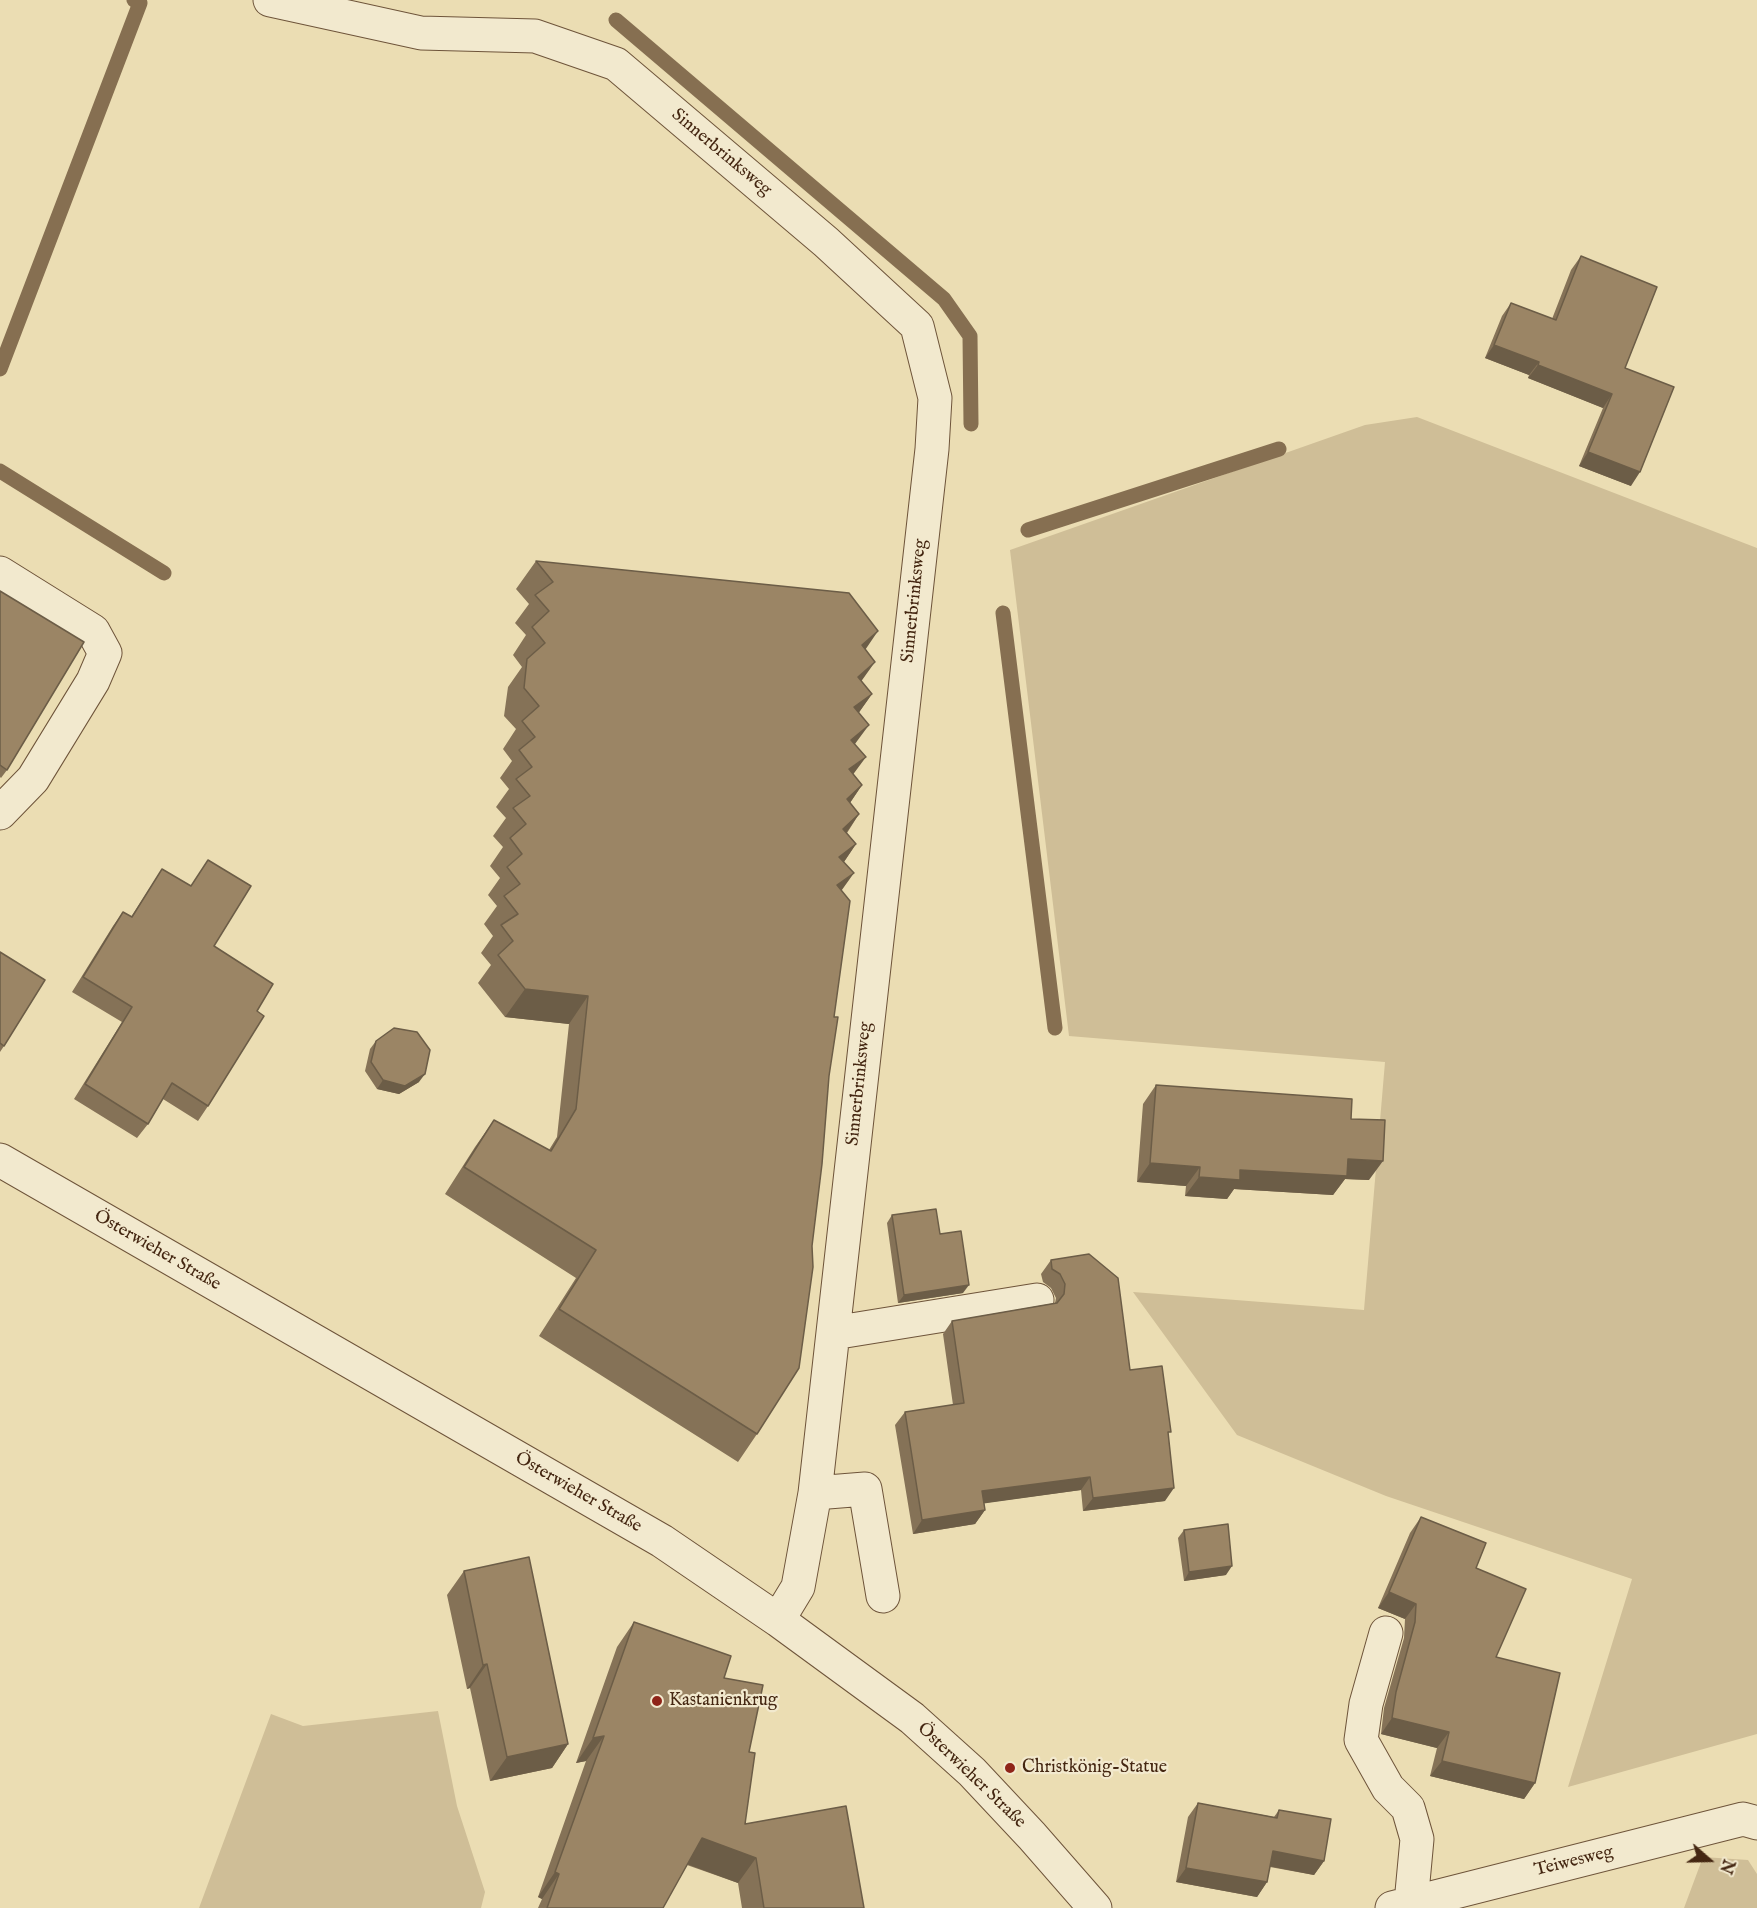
<!DOCTYPE html>
<meta charset="utf-8">
<style>
body{margin:0}
#map{position:relative;width:1757px;height:1908px;overflow:hidden;background:#ebddb3;font-family:"IM FELL English",serif}
canvas{display:block}
.north{position:absolute;left:1679px;top:1830px;width:60px;height:60px;-webkit-text-stroke:4px #f2e9ce;paint-order:stroke;rotate:110deg;font-size:16px;font-weight:700;line-height:24px;text-align:center;color:#442611}
.north::after{content:'';display:block;margin:auto;width:21px;height:27px;background:#442611;clip-path:polygon(50% 0,100% 100%,50% 72%,0 100%)}
</style>
<div id="map">
<canvas width="1757" height="1908"></canvas>
<div class="north">N</div>
</div>
<script>
const ctx = document.querySelector('canvas').getContext('2d');
ctx.lineJoin = 'round';
function paint(path, color) { ctx.fillStyle = color; ctx.fill(path, 'evenodd'); }
function trace(path, color, width, dash) { ctx.strokeStyle = color; ctx.lineWidth = width; ctx.lineCap = dash ? 'butt' : 'round'; ctx.setLineDash(dash || []); ctx.stroke(path); }
function drawText(font, color, halo, rows, align = 'center') {
  ctx.font = font + ' "IM FELL English",serif'; ctx.lineWidth = 4.5; ctx.setLineDash([]); ctx.textBaseline = 'middle'; ctx.strokeStyle = halo; ctx.fillStyle = color; for (const [text, x, y, turn = 0] of rows) {
    ctx.save(); ctx.translate(x, y); ctx.rotate((+turn || 0) * Math.PI / 180); ctx.textAlign = isNaN(turn) ? turn : align; if (halo) ctx.strokeText(text, 0, 0); ctx.fillText(text, 0, 0); ctx.restore();
  }
}
paint(new Path2D(`
 M 1417,417 L 1757,548 L 1757,1734 L 1568,1787 L 1632,1579 L 1386,1496 L 1237,1435 L 1133,1292 L 1364,1310 L 1385,1062 L 1069,1036 L 1010,550 L 1365,425 Z
 M 438,1711 L 457,1806 L 485,1892 L 481,1908 L 199,1908 L 271,1714 L 303,1726 Z
 M 1703,1857 L 1748,1860 L 1757,1874 L 1757,1908 L 1684,1908 Z`), '#cfbe97');
trace(new Path2D(`
 M 616,20 L 944,299 L 970,336 L 971,424
 M 0,369 L 140,3 L 134,0
 M 0,471 L 164,573
 M 1028,530 L 1279,449
 M 1003,613 L 1055,1028`), '#866f51', 15);
const minor = new Path2D(`
 M 270,0 L 421,33 L 535,36 L 616,64 L 826,242 L 917,326 L 935,398 L 932,449 L 815,1493 L 798,1587 L 778,1620
 M 0,573 L 93,631 L 105,653 L 93,681 L 33,779 L 0,813
 M 0,1160 L 662,1541 L 778,1620 L 912,1718 L 972,1772 L 1032,1836 L 1095,1908
 M 833,1333 L 1037,1300
 M 815,1493 L 865,1489 L 883,1596
 M 1386,1633 L 1366,1704 L 1361,1740 L 1388,1788 L 1408,1808 L 1417,1839 L 1411,1903
 M 1392,1908 L 1743,1819 L 1757,1823`);
trace(minor, '#6e543a', 35);
trace(minor, '#f2e9ce', 33);
paint(new Path2D(`
 M 1581,256 L 1625,368 L 1631,486 L 1579,466 L 1603,408 L 1528,378 L 1529,375 L 1485,358 L 1502,316 L 1511,303 L 1552,319 L 1571,270 Z
 M 536,561 L 865,650 L 861,681 L 872,694 L 859,712 L 855,744 L 853,774 L 862,785 L 850,803 L 859,814 L 847,833 L 856,844 L 844,862 L 841,891 L 757,1434 L 738,1462 L 539,1336 L 576,1278 L 445,1194 L 475,1147 L 494,1120 L 549,1150 L 557,1137 L 569,1024 L 505,1017 L 478,983 L 491,965 L 481,953 L 493,936 L 484,924 L 497,906 L 488,895 L 500,878 L 490,866 L 503,847 L 493,836 L 506,818 L 496,807 L 509,789 L 500,778 L 512,761 L 503,749 L 516,729 L 504,716 L 508,687 L 522,667 L 513,655 L 526,635 L 515,623 L 529,604 L 516,589 Z
 M 0,591 L 7,770 L 1,778 L 0,777 Z
 M 208,860 L 214,946 L 257,1011 L 208,1106 L 198,1121 L 163,1099 L 148,1124 L 137,1138 L 74,1099 L 122,1022 L 72,992 L 113,926 L 123,912 L 131,917 L 162,869 L 191,886 Z
 M 0,952 L 4,1046 L 0,1052 Z
 M 376,1041 L 419,1082 L 399,1094 L 377,1089 L 365,1071 L 370,1049 Z
 M 1156,1085 L 1351,1119 L 1369,1180 L 1345,1179 L 1333,1195 L 1234,1189 L 1227,1199 L 1185,1196 L 1186,1186 L 1137,1182 L 1143,1104 Z
 M 892,1215 L 940,1234 L 963,1293 L 898,1303 L 887,1223 Z
 M 1051,1260 L 1130,1370 L 1168,1435 L 1165,1501 L 1083,1511 L 1081,1490 L 984,1503 L 985,1510 L 975,1524 L 913,1534 L 895,1425 L 905,1412 L 953,1405 L 943,1334 L 952,1321 L 1055,1303 L 1056,1298 L 1051,1288 L 1043,1282 L 1041,1274 Z
 M 1421,1517 L 1476,1568 L 1496,1657 L 1535,1783 L 1524,1799 L 1430,1776 L 1437,1748 L 1381,1734 L 1384,1708 L 1404,1638 L 1405,1619 L 1378,1608 L 1410,1533 Z
 M 1184,1530 L 1226,1575 L 1184,1581 L 1178,1538 Z
 M 464,1571 L 568,1744 L 552,1768 L 490,1781 L 470,1688 L 467,1689 L 447,1595 Z
 M 634,1622 L 724,1678 L 749,1752 L 745,1824 L 864,1908 L 742,1908 L 738,1883 L 687,1865 L 663,1908 L 538,1908 L 542,1899 L 538,1897 L 586,1761 L 576,1763 L 617,1647 Z
 M 1198,1803 L 1274,1817 L 1279,1810 L 1324,1861 L 1314,1875 L 1270,1867 L 1267,1882 L 1257,1897 L 1176,1882 L 1188,1817 Z`), '#857257');
paint(new Path2D(`
 M 1494,345 L 1539,362 L 1529,375 L 1485,358 Z
 M 1538,365 L 1612,394 L 1603,408 L 1528,378 Z
 M 1588,452 L 1640,472 L 1631,486 L 1579,466 Z
 M 878,631 L 859,659 L 862,645 Z
 M 875,662 L 855,690 L 858,677 Z
 M 872,694 L 853,721 L 854,707 Z
 M 869,725 L 849,752 L 851,740 Z
 M 866,757 L 846,784 L 849,769 Z
 M 862,785 L 843,813 L 847,799 Z
 M 859,814 L 840,842 L 843,829 Z
 M 856,844 L 837,872 L 839,857 Z
 M 854,873 L 834,901 L 837,885 Z
 M 525,989 L 588,996 L 569,1024 L 505,1017 Z
 M 425,1074 L 419,1082 L 399,1094 L 377,1089 L 383,1080 Z
 M 1348,1159 L 1383,1161 L 1369,1180 L 1345,1179 L 1333,1195 L 1234,1189 L 1227,1199 L 1185,1196 L 1199,1177 L 1240,1170 Z
 M 1150,1163 L 1200,1167 L 1186,1186 L 1137,1182 Z
 M 969,1285 L 963,1293 L 898,1303 L 904,1295 Z
 M 1090,1477 L 1081,1490 L 973,1505 L 982,1491 Z
 M 1174,1488 L 1165,1501 L 1083,1511 L 1093,1498 Z
 M 985,1510 L 975,1524 L 913,1534 L 922,1520 Z
 M 1232,1566 L 1226,1575 L 1184,1581 L 1189,1572 Z
 M 1389,1592 L 1416,1604 L 1405,1619 L 1378,1608 Z
 M 487,1664 L 470,1688 L 467,1689 L 483,1665 Z
 M 1392,1718 L 1449,1732 L 1437,1748 L 1381,1734 Z
 M 604,1736 L 586,1761 L 576,1763 L 593,1738 Z
 M 568,1744 L 552,1768 L 490,1781 L 507,1757 Z
 M 1442,1761 L 1535,1783 L 1524,1799 L 1430,1776 Z
 M 702,1838 L 756,1858 L 738,1883 L 684,1863 Z
 M 1273,1851 L 1324,1861 L 1314,1875 L 1263,1865 Z
 M 1186,1868 L 1267,1882 L 1257,1897 L 1176,1882 Z
 M 555,1872 L 559,1874 L 542,1899 L 538,1897 Z`), '#6c5d47');
const building = new Path2D(`
 M 1581,256 L 1657,287 L 1625,368 L 1674,387 L 1640,472 L 1588,452 L 1612,394 L 1538,365 L 1539,362 L 1494,345 L 1511,303 L 1556,320 Z
 M 536,561 L 849,593 L 878,631 L 862,645 L 875,662 L 858,677 L 872,694 L 854,707 L 869,725 L 851,740 L 866,757 L 849,769 L 862,785 L 847,799 L 859,814 L 843,829 L 856,844 L 839,857 L 854,873 L 837,885 L 850,901 L 834,1017 L 838,1017 L 829,1076 L 822,1164 L 812,1246 L 813,1267 L 799,1368 L 757,1434 L 559,1309 L 596,1250 L 464,1167 L 494,1120 L 551,1151 L 576,1109 L 588,996 L 525,989 L 498,955 L 513,941 L 501,925 L 518,914 L 504,896 L 520,884 L 507,867 L 522,854 L 510,838 L 526,824 L 513,808 L 530,796 L 516,779 L 532,767 L 519,750 L 535,737 L 522,721 L 539,706 L 524,688 L 527,659 L 545,643 L 532,627 L 549,611 L 535,595 L 553,582 Z
 M 0,591 L 84,642 L 7,770 L 0,765 Z
 M 208,860 L 251,886 L 214,946 L 273,984 L 257,1011 L 264,1016 L 208,1106 L 172,1083 L 148,1124 L 85,1084 L 132,1007 L 83,977 L 123,912 L 132,917 L 162,869 L 191,886 Z
 M 0,952 L 45,980 L 4,1046 L 0,1043 Z
 M 394,1028 L 417,1032 L 430,1050 L 425,1074 L 405,1086 L 383,1080 L 371,1062 L 376,1041 Z
 M 1156,1085 L 1352,1099 L 1351,1119 L 1385,1120 L 1383,1161 L 1348,1159 L 1347,1176 L 1240,1170 L 1240,1180 L 1199,1177 L 1200,1167 L 1150,1163 Z
 M 936,1209 L 940,1234 L 961,1231 L 969,1285 L 904,1295 L 892,1215 Z
 M 1089,1254 L 1118,1278 L 1130,1370 L 1162,1366 L 1171,1432 L 1168,1432 L 1174,1488 L 1093,1498 L 1090,1477 L 982,1491 L 985,1510 L 922,1520 L 905,1412 L 964,1403 L 952,1321 L 1057,1303 L 1064,1294 L 1065,1284 L 1060,1274 L 1052,1269 L 1051,1260 Z
 M 1421,1517 L 1486,1543 L 1476,1568 L 1526,1589 L 1496,1657 L 1560,1673 L 1535,1783 L 1442,1761 L 1449,1732 L 1392,1718 L 1396,1692 L 1415,1622 L 1416,1604 L 1389,1592 Z
 M 1228,1524 L 1232,1566 L 1189,1572 L 1184,1530 Z
 M 529,1557 L 568,1744 L 507,1757 L 487,1664 L 483,1665 L 464,1571 Z
 M 634,1622 L 731,1656 L 724,1678 L 763,1685 L 749,1752 L 755,1753 L 745,1824 L 846,1806 L 864,1908 L 764,1908 L 756,1858 L 702,1838 L 663,1908 L 547,1908 L 559,1874 L 555,1872 L 604,1736 L 593,1738 Z
 M 1198,1803 L 1277,1818 L 1279,1810 L 1331,1819 L 1324,1861 L 1273,1851 L 1267,1882 L 1186,1868 Z`);
paint(building, '#9b8565');
trace(building, '#6c5d47', 1.5);
for (const [x, y, r, color] of [
 [657,1701,6,"#8f2418"],
 [1010,1768,6,"#8f2418"]
]) { const dot = new Path2D(); dot.arc(x, y, r, 0, 2 * Math.PI); ctx.fillStyle = color; ctx.fill(dot); trace(dot, '#f2e9ce', 2); }
drawText('18px', '#442611', '#f2e9ce', [
 ["Sinnerbrinksweg",721,153,40],
 ["Sinnerbrinksweg",915,601,-84],
 ["Sinnerbrinksweg",860,1084,-84],
 ["Österwieher Straße",157,1251,30],
 ["Österwieher Straße",578,1493,30],
 ["Österwieher Straße",971,1776,44],
 ["Teiwesweg",1574,1862,-14]
]);
drawText('18px', '#442611', '#f2e9ce', [
 ["Kastanienkrug",669,1701],
 ["Christkönig-Statue",1022,1768]
], 'left');
</script>
